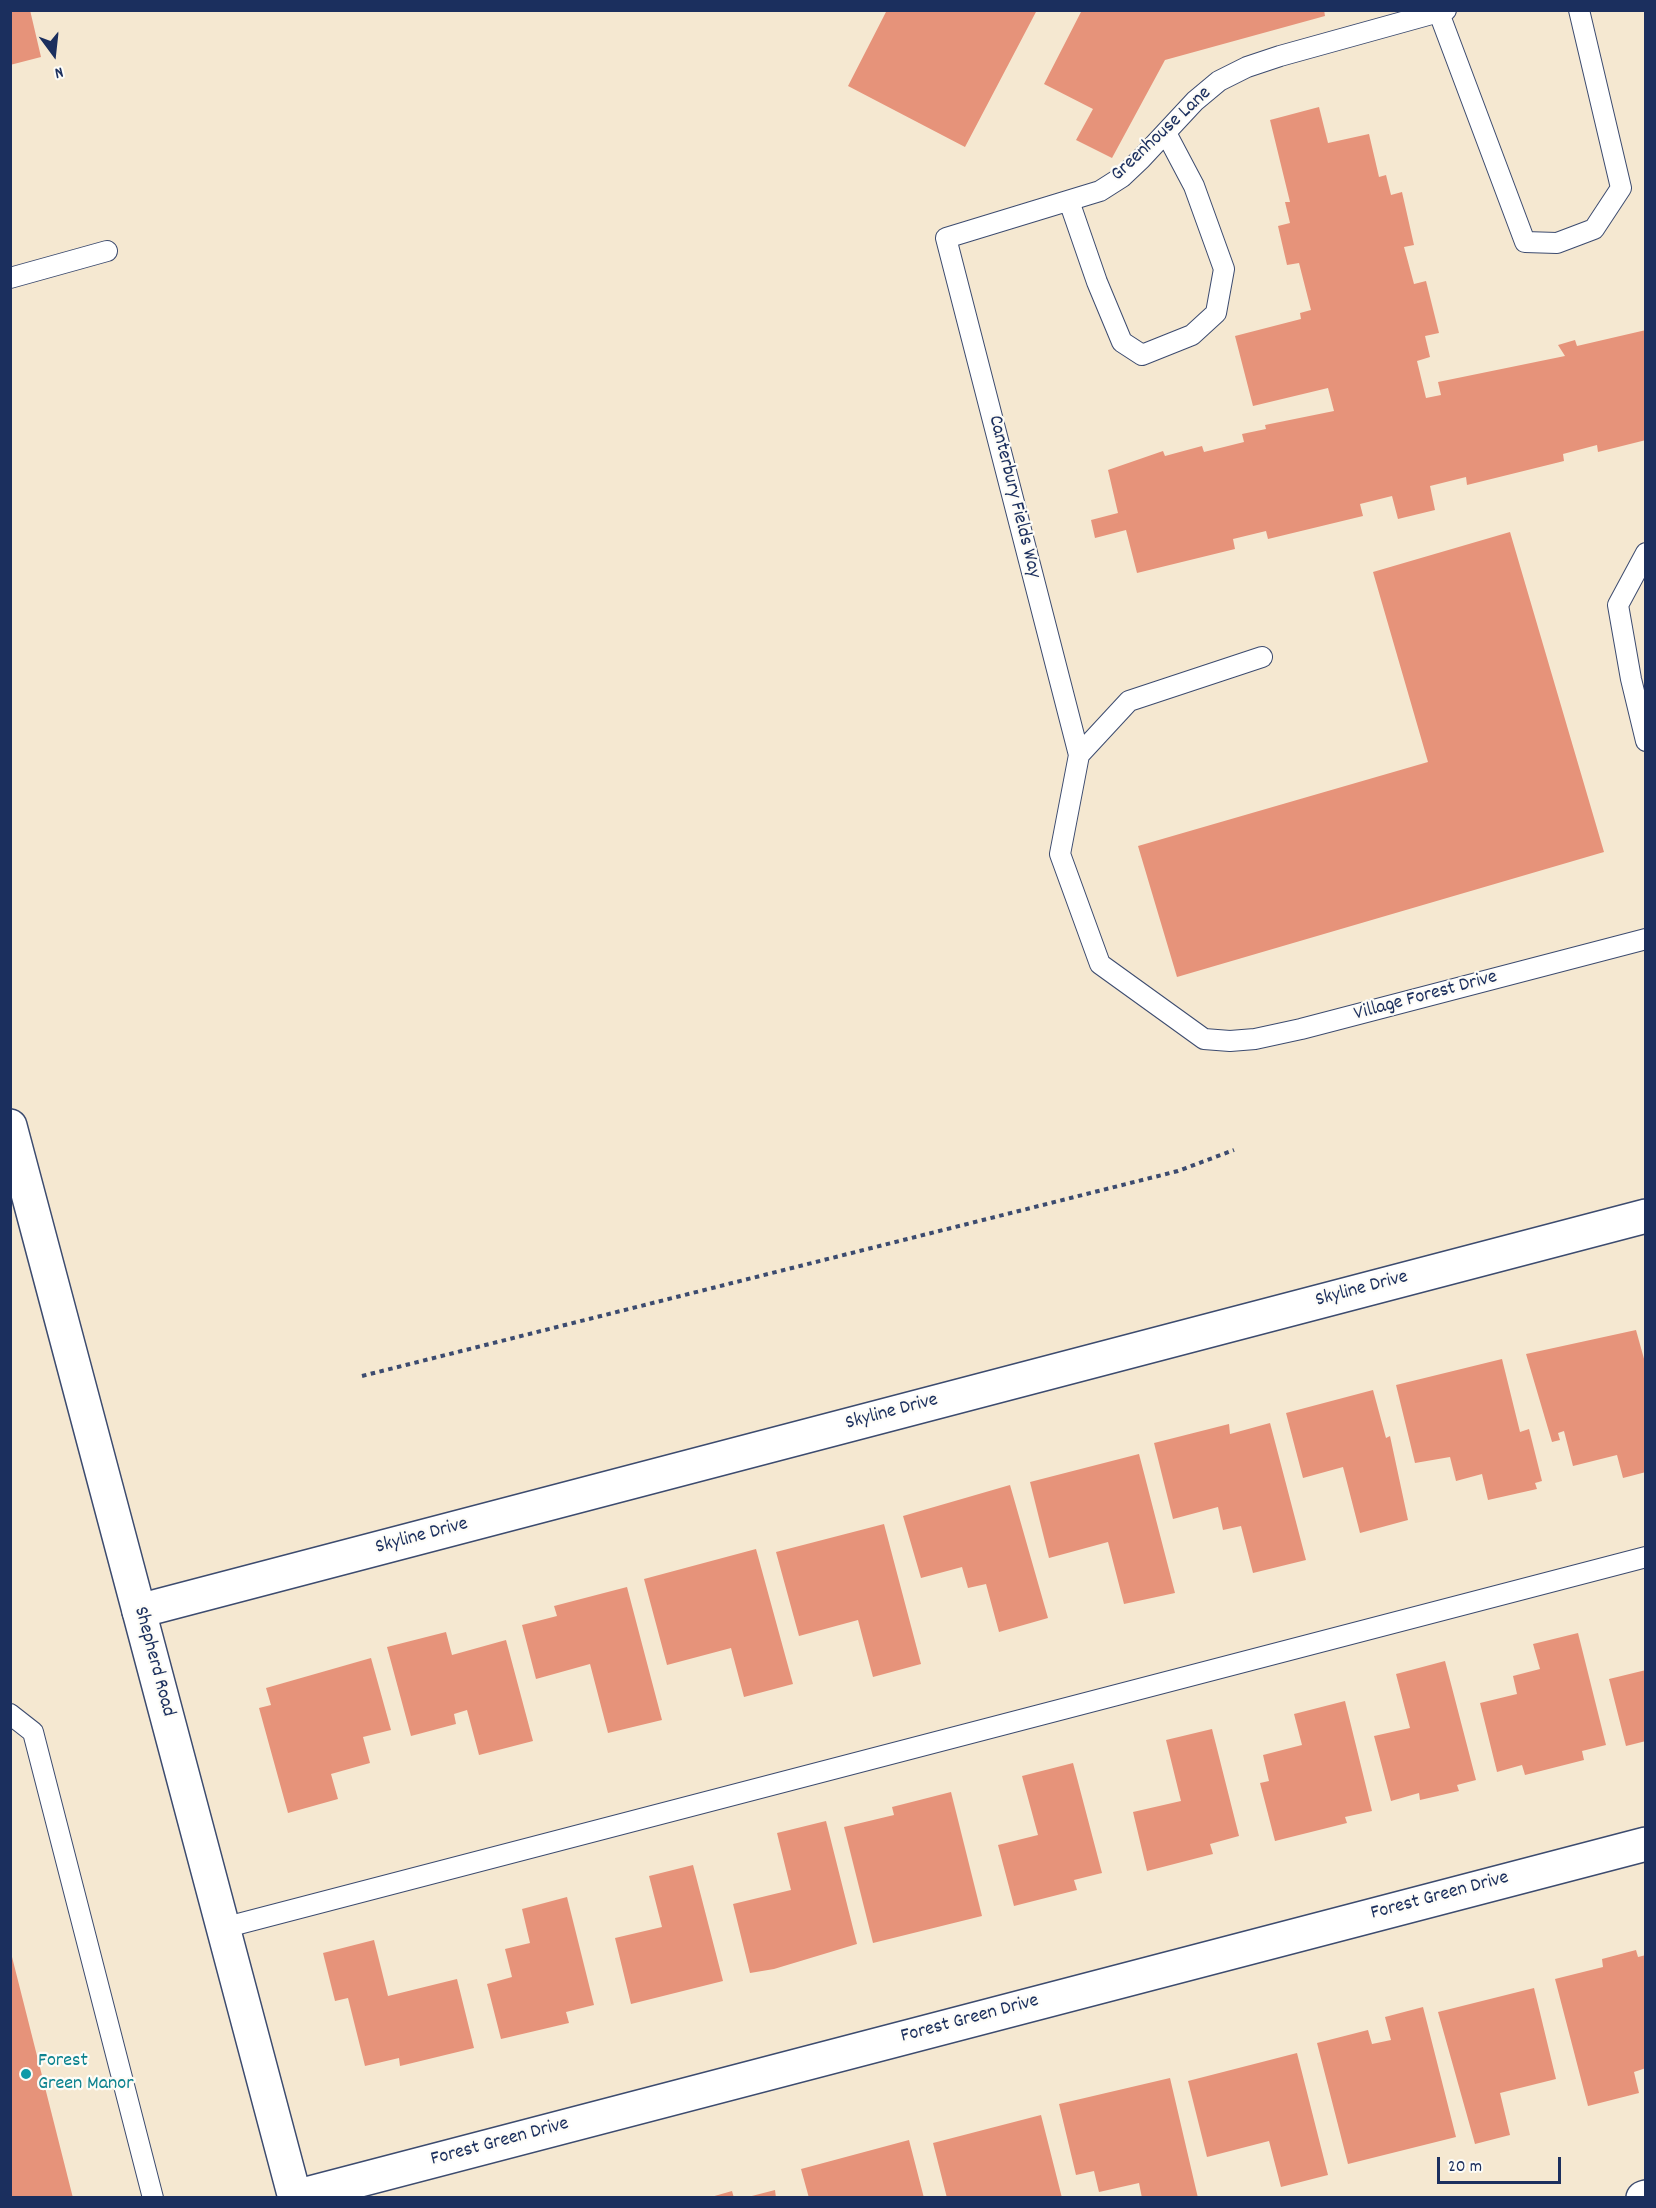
<!DOCTYPE html>
<style>
body{margin:0}
#map{position:relative;width:1656px;height:2208px;overflow:hidden;background:#f5e8d1;font-family:Dekko,sans-serif}
canvas{display:block}
.frame{position:absolute;inset:0;border:12px solid #1b2f5e;pointer-events:none}
.north{position:absolute;left:24px;top:24px;width:60px;height:60px;-webkit-text-stroke:4px #fdfcf7;paint-order:stroke;rotate:165deg;font-size:16px;font-weight:700;line-height:24px;text-align:center;color:#1b2f5e}
.north::after{content:'';display:block;margin:auto;width:21px;height:27px;background:#1b2f5e;clip-path:polygon(50% 0,100% 100%,50% 72%,0 100%)}
.scale{position:absolute;left:1437px;top:2157px;width:124px;height:27px;box-sizing:border-box;border:3px solid #1b2f5e;border-top:0;padding-left:8px;font-size:18px;line-height:21px;white-space:nowrap;color:#1b2f5e;-webkit-text-stroke:4px #fdfcf7;paint-order:stroke}
</style>
<div id="map">
<canvas width="1656" height="2208"></canvas>
<div class="frame"></div>
<div class="north">N</div>
<div class="scale">20 m</div>
</div>
<script>
const ctx = document.querySelector('canvas').getContext('2d');
ctx.lineJoin = 'round';
function paint(path, color) { ctx.fillStyle = color; ctx.fill(path, 'evenodd'); }
function trace(path, color, width, dash) { ctx.strokeStyle = color; ctx.lineWidth = width; ctx.lineCap = dash ? 'butt' : 'round'; ctx.setLineDash(dash || []); ctx.stroke(path); }
function drawText(font, color, halo, rows, align = 'center') {
  ctx.font = font + ' Dekko,sans-serif'; ctx.lineWidth = 4.5; ctx.setLineDash([]); ctx.textBaseline = 'middle'; ctx.strokeStyle = halo; ctx.fillStyle = color; for (const [text, x, y, turn = 0] of rows) {
    ctx.save(); ctx.translate(x, y); ctx.rotate((+turn || 0) * Math.PI / 180); ctx.textAlign = isNaN(turn) ? turn : align; if (halo) ctx.strokeText(text, 0, 0); ctx.fillText(text, 0, 0); ctx.restore();
  }
}
paint(new Path2D(`
 M 10,10 L 30,10 L 41,57 L 10,65 Z
 M 887,10 L 1037,10 L 965,147 L 848,86 Z
 M 1082,10 L 1324,10 L 1325,16 L 1165,60 L 1112,158 L 1076,140 L 1093,109 L 1044,84 Z
 M 1319,107 L 1328,143 L 1369,134 L 1379,177 L 1386,175 L 1391,195 L 1402,192 L 1414,245 L 1404,247 L 1414,284 L 1426,281 L 1439,333 L 1425,336 L 1430,357 L 1417,361 L 1426,398 L 1441,395 L 1438,382 L 1565,356 L 1558,345 L 1575,340 L 1577,346 L 1646,330 L 1646,440 L 1598,452 L 1597,445 L 1563,454 L 1564,461 L 1467,485 L 1466,477 L 1430,486 L 1435,510 L 1398,519 L 1392,496 L 1360,504 L 1363,516 L 1268,539 L 1266,531 L 1233,539 L 1235,549 L 1137,573 L 1126,530 L 1095,538 L 1091,520 L 1118,513 L 1108,470 L 1163,451 L 1165,456 L 1202,446 L 1204,452 L 1244,442 L 1242,434 L 1266,429 L 1265,425 L 1334,411 L 1328,388 L 1253,406 L 1235,336 L 1301,319 L 1300,313 L 1311,310 L 1299,263 L 1287,265 L 1278,226 L 1290,223 L 1285,202 L 1290,202 L 1270,120 Z
 M 1510,532 L 1604,852 L 1177,977 L 1138,846 L 1428,762 L 1373,572 Z
 M 1636,1330 L 1646,1366 L 1646,1472 L 1623,1478 L 1617,1455 L 1573,1466 L 1564,1431 L 1558,1433 L 1560,1440 L 1552,1442 L 1526,1354 Z
 M 1502,1359 L 1520,1432 L 1529,1429 L 1542,1481 L 1535,1483 L 1537,1489 L 1488,1500 L 1482,1474 L 1456,1481 L 1450,1457 L 1415,1463 L 1396,1385 Z
 M 1373,1390 L 1386,1438 L 1390,1436 L 1408,1520 L 1360,1533 L 1343,1467 L 1303,1478 L 1286,1413 Z
 M 1270,1423 L 1306,1560 L 1253,1573 L 1241,1526 L 1223,1530 L 1218,1507 L 1173,1519 L 1154,1443 L 1229,1424 L 1230,1434 Z
 M 1139,1454 L 1175,1593 L 1124,1604 L 1108,1542 L 1049,1558 L 1030,1482 Z
 M 1010,1485 L 1048,1618 L 999,1632 L 986,1584 L 968,1588 L 962,1567 L 921,1578 L 903,1516 Z
 M 884,1524 L 921,1664 L 873,1677 L 858,1620 L 799,1636 L 776,1552 Z
 M 756,1549 L 793,1684 L 744,1697 L 731,1648 L 667,1665 L 644,1579 Z
 M 627,1587 L 662,1720 L 608,1733 L 590,1664 L 536,1679 L 522,1625 L 557,1616 L 554,1606 Z
 M 446,1632 L 452,1655 L 506,1640 L 533,1741 L 479,1755 L 467,1710 L 454,1714 L 456,1724 L 411,1736 L 387,1647 Z
 M 1578,1633 L 1606,1745 L 1582,1751 L 1584,1760 L 1525,1775 L 1522,1765 L 1497,1772 L 1480,1703 L 1517,1694 L 1513,1676 L 1540,1669 L 1533,1644 Z
 M 371,1658 L 391,1730 L 363,1737 L 370,1763 L 331,1774 L 338,1799 L 288,1813 L 259,1708 L 271,1705 L 266,1688 Z
 M 1445,1661 L 1476,1780 L 1457,1785 L 1459,1791 L 1420,1800 L 1419,1793 L 1391,1801 L 1374,1736 L 1410,1728 L 1396,1674 Z
 M 1646,1670 L 1646,1741 L 1626,1746 L 1609,1679 Z
 M 1345,1701 L 1372,1811 L 1345,1817 L 1347,1823 L 1275,1841 L 1260,1783 L 1269,1781 L 1263,1755 L 1302,1745 L 1294,1714 Z
 M 1212,1729 L 1239,1836 L 1210,1844 L 1213,1854 L 1147,1871 L 1133,1812 L 1181,1801 L 1166,1740 Z
 M 1073,1763 L 1102,1873 L 1074,1880 L 1077,1890 L 1014,1906 L 998,1845 L 1038,1835 L 1022,1776 Z
 M 951,1792 L 982,1916 L 873,1943 L 844,1827 L 894,1815 L 892,1807 Z
 M 826,1821 L 857,1944 L 774,1969 L 750,1973 L 733,1904 L 791,1890 L 777,1833 Z
 M 693,1865 L 723,1981 L 631,2004 L 615,1938 L 662,1927 L 649,1876 Z
 M 567,1897 L 594,2005 L 566,2012 L 569,2023 L 501,2039 L 487,1984 L 512,1977 L 505,1949 L 530,1943 L 522,1909 Z
 M 374,1940 L 388,1996 L 457,1979 L 474,2048 L 400,2066 L 399,2058 L 365,2066 L 348,1998 L 335,2001 L 323,1953 Z
 M 1636,1950 L 1638,1957 L 1646,1955 L 1646,2068 L 1634,2072 L 1639,2093 L 1588,2106 L 1555,1979 L 1603,1967 L 1602,1959 Z
 M 10,1953 L 11,1953 L 73,2198 L 10,2198 Z
 M 1534,1988 L 1556,2079 L 1500,2093 L 1510,2135 L 1475,2144 L 1438,2012 Z
 M 1423,2007 L 1456,2137 L 1348,2164 L 1317,2043 L 1368,2030 L 1372,2044 L 1391,2040 L 1385,2017 Z
 M 1297,2053 L 1328,2175 L 1281,2187 L 1269,2141 L 1207,2157 L 1188,2081 Z
 M 1170,2078 L 1198,2198 L 1142,2198 L 1139,2183 L 1099,2192 L 1094,2171 L 1076,2175 L 1059,2104 Z
 M 1041,2115 L 1062,2198 L 947,2198 L 933,2143 Z
 M 909,2140 L 924,2198 L 809,2198 L 801,2169 Z
 M 775,2190 L 776,2198 L 748,2198 L 748,2197 Z
 M 732,2191 L 734,2198 L 711,2198 L 711,2197 Z`), '#e6937a');
const lane = new Path2D(`
 M 1439,13 L 1525,242 L 1557,243 L 1594,229 L 1621,188 L 1579,10
 M 1069,201 L 1097,282 L 1122,342 L 1142,355 L 1192,335 L 1216,313 L 1224,269 L 1194,186 L 1166,133
 M 10,278 L 107,251
 M 1646,553 L 1618,605 L 1631,679 L 1646,741
 M 1262,657 L 1129,701 L 1079,755 L 1060,854 L 1100,964 L 1204,1039 L 1230,1041 L 1255,1039 L 1301,1029 L 1646,939
 M 1079,755 L 946,238 L 1100,191 L 1122,177 L 1141,159 L 1195,101 L 1219,81 L 1247,67 L 1280,56 L 1446,10
 M 10,1714 L 33,1732 L 153,2198
 M 223,1928 L 1646,1557`);
const street = new Path2D(`
 M 139,1611 L 1646,1216
 M 295,2197 L 1646,1844`);
const secondary = new Path2D(`
 M 10,1126 L 295,2198
 M 1643,2198 L 1646,2197`);
trace(lane, '#3c4b6f', 22);
trace(street, '#3c4b6f', 36);
trace(secondary, '#3c4b6f', 36);
trace(new Path2D(`
 M 362,1376 L 1178,1171 L 1234,1150`), '#3c4b6f', 4, [4.5, 4.5]);
trace(lane, '#fff', 20);
trace(street, '#fff', 33);
trace(secondary, '#fff', 33);
for (const [x, y, r, color] of [
 [26,2074,6,"#0f9aa8"]
]) { const dot = new Path2D(); dot.arc(x, y, r, 0, 2 * Math.PI); ctx.fillStyle = color; ctx.fill(dot); trace(dot, '#fdfcf7', 2); }
drawText('20px', '#1b2f5e', '#fdfcf7', [
 ["Greenhouse Lane",1162,135,-43],
 ["Canterbury Fields Way",1013,497,76],
 ["Village Forest Drive",1426,997,-15],
 ["Skyline Drive",1362,1290,-15],
 ["Skyline Drive",892,1413,-15],
 ["Skyline Drive",422,1537,-15],
 ["Shepherd Road",153,1662,75],
 ["Forest Green Drive",1440,1897,-15],
 ["Forest Green Drive",970,2020,-15],
 ["Forest Green Drive",500,2143,-15]
]);
drawText('20px', '#0d838f', '#fdfcf7', [
 ["Forest",38,2062],
 ["Green Manor",38,2085]
], 'left');
</script>
